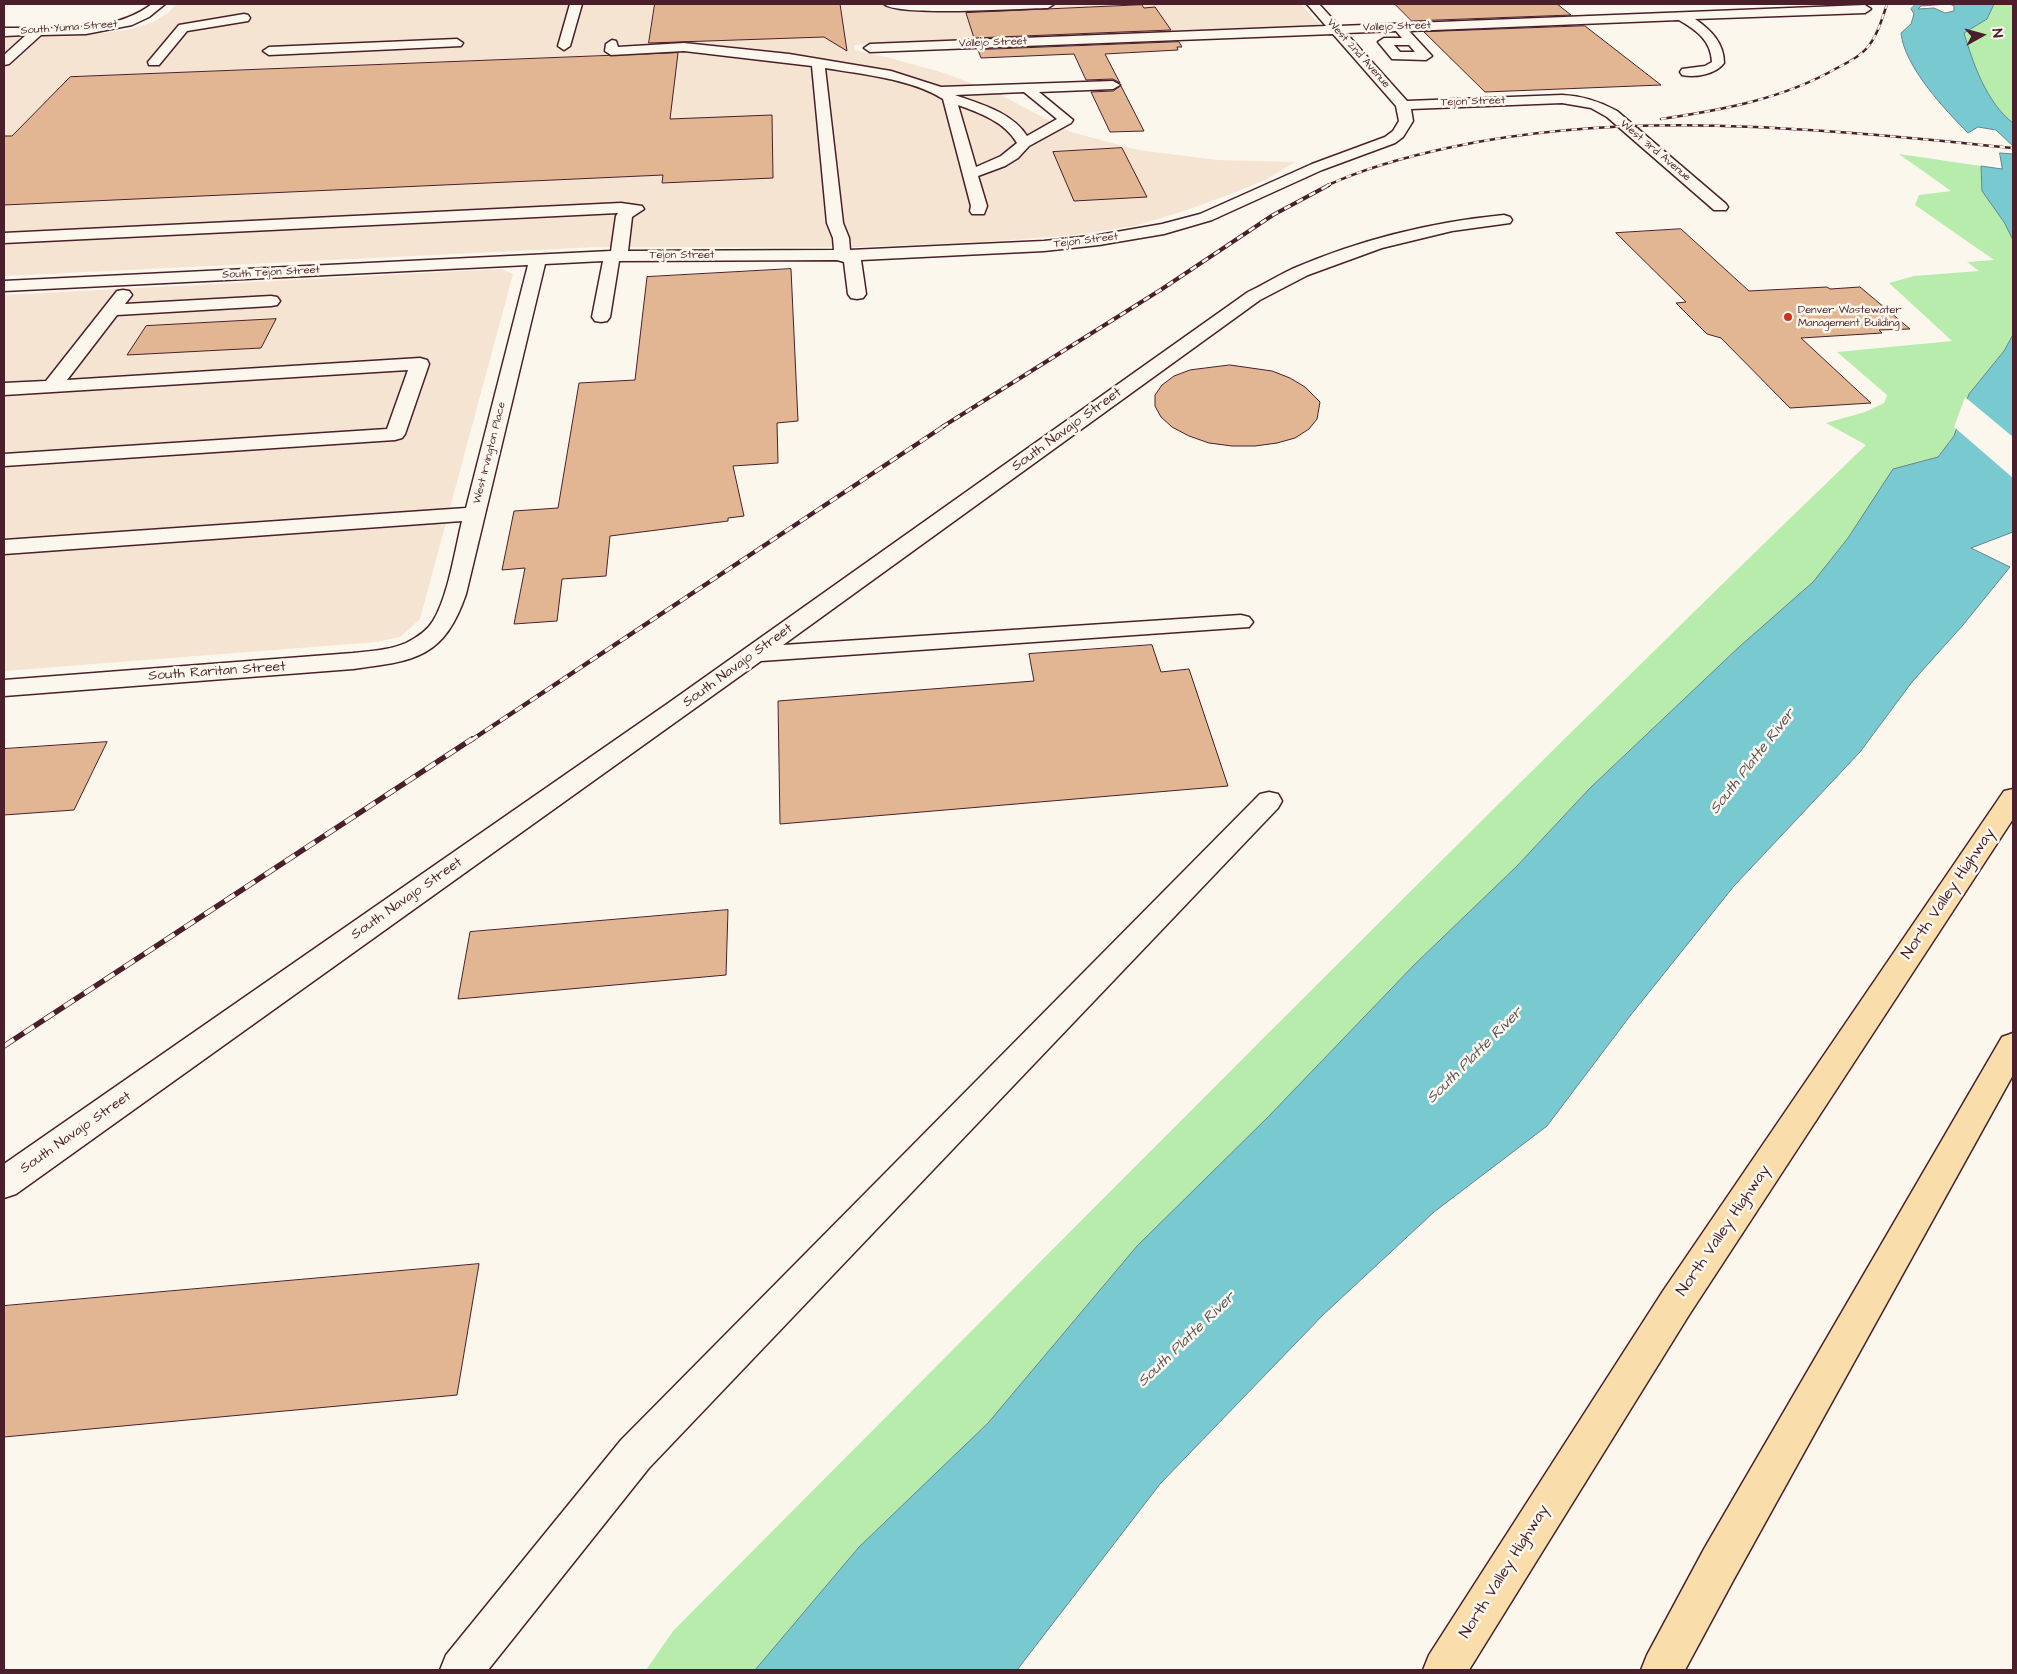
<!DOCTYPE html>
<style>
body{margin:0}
#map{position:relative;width:2017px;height:1674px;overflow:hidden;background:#fbf7ec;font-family:"Architects Daughter",sans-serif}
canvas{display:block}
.frame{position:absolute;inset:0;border:5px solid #4a1f2b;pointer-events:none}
.north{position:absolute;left:1957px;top:10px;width:50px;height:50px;-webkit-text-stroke:4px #fbf7ec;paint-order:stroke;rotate:83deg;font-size:14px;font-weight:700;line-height:20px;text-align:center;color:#4a1f2b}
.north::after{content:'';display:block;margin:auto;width:18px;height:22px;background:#4a1f2b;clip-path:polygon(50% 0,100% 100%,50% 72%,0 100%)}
</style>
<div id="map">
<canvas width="2017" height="1674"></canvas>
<div class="frame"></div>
<div class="north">N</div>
</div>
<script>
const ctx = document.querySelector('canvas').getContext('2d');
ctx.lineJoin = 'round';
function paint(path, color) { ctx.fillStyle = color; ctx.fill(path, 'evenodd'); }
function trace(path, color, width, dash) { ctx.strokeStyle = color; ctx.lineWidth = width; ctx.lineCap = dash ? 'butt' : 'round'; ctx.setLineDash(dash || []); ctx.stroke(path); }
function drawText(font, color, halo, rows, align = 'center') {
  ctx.font = font + ' "Architects Daughter",sans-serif'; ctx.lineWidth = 5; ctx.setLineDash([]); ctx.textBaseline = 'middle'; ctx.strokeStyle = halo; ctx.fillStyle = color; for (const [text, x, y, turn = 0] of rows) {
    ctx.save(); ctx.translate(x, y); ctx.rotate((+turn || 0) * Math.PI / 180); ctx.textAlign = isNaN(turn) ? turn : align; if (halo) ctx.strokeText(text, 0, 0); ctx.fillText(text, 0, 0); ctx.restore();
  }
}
paint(new Path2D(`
 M 176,4 L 1301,4 L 1318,23 L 1316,25 L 854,45 L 855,50 L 890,58 L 944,73 L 997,93 L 1071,132 L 1138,150 L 1217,160 L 1295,162 L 1265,180 L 1228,195 L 1187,210 L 1135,226 L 1075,235 L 984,242 L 859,247 L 597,247 L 4,276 L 4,37 L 102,33 L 132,29 L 153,22 L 168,13 Z
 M 502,269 L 513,274 L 420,619 L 400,637 L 376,642 L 4,671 L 4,295 Z`), '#f4e4d1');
paint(new Path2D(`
 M 1994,4 L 2013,4 L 2013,123 C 1986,102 1973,63 1963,33 L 1987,19 Z
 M 1899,154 L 1981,166 L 1982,191 L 2004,222 L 2013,240 L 2013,335 L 2004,351 L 1969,394 L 1954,436 L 1938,457 L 1920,462 L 1848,538 L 1813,582 L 1739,647 L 1590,788 L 1517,866 L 1415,964 L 1268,1117 L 1137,1246 L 988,1423 L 859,1547 L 755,1670 L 646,1670 L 673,1631 C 1069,1234 1462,834 1866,445 L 1826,423 L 1865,412 L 1884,403 L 1887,395 L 1837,352 L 1952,341 L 1889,283 L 1914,276 L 1979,271 L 1967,262 L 1994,260 L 1915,205 L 1919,195 L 1951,191 Z`), '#b8ecac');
const water = new Path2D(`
 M 1916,4 L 1947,4 L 1921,6 L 1918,9 L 1934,8 L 1945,13 L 1954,11 L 1954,6 L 1950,4 L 1994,4 L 1987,19 L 1964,33 C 1973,63 1986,102 2013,123 L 2013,146 L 1996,130 L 1978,127 L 1968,133 C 1945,110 1904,66 1901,33 L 1911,24 L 1914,14 L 1911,9 Z
 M 2000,153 L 2013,154 L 2013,240 L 2004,222 L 1982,191 L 1981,166 L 2002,169 Z
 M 2013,335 L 2013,532 L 1971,548 L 2010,567 L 1963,625 L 1912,682 L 1860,752 L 1734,886 L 1630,1016 L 1547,1126 L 1434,1212 L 1323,1315 L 1160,1484 L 1017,1670 L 755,1670 L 859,1547 L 988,1423 L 1137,1246 L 1268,1117 L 1415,964 L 1517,866 L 1590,788 L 1739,647 L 1813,582 L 1848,538 L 1893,469 L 1938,457 L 1954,436 L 1969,394 L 2004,351 Z`);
paint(water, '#78c9d0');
trace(water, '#66858e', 1);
paint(new Path2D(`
 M 1965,397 L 2013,437 L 2013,478 L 1954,427 Z`), '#fbf7ec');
const building = new Path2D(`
 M 655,4 L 840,4 L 847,51 L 824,37 L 649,43 Z
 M 1395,4 L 1557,4 L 1571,15 L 1412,21 Z
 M 1142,5 L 1144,8 L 1155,7 L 1171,30 L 974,38 L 966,13 Z
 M 1585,26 L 1661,85 L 1485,92 L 1424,32 Z
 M 1179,42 L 1182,47 L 1177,47 L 1178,50 L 1105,54 L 1120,83 L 1113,79 L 1086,80 L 1074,54 L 981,58 L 978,50 Z
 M 678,53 L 670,119 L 772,115 L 773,178 L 662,183 L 663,175 L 4,205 L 4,136 L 12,136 L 70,77 Z
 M 1121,86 L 1144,131 L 1110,132 L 1091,92 L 1113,91 Z
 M 1122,148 L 1147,197 L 1074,201 L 1053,152 Z
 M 1681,229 L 1749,291 L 1827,287 L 1830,289 L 1860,287 L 1910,329 L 1879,330 L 1882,333 L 1801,338 L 1871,403 L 1790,408 L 1721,338 L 1707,334 L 1676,303 L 1686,302 L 1616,233 Z
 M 791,269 L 798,421 L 777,423 L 778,463 L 733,466 L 744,516 L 728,518 L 728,521 L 610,536 L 606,576 L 562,579 L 557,621 L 514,624 L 525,568 L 502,570 L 514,511 L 558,508 L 579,383 L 635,380 L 647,277 Z
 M 276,319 L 261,348 L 127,355 L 146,326 Z
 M 1230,365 L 1272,371 L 1290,378 L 1305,387 L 1320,402 L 1317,419 L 1309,429 L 1295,438 L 1277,443 L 1255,446 L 1232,446 L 1209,443 L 1189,436 L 1172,427 L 1161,417 L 1155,406 L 1155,395 L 1162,385 L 1174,376 L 1190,370 Z
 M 1152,645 L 1161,672 L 1189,669 L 1228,786 L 780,824 L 778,701 L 1034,681 L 1029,654 Z
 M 107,742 L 74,810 L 4,815 L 4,749 Z
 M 728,910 L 726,975 L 458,999 L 470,932 Z
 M 479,1264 L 457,1395 L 4,1437 L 4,1306 Z`);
paint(building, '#e2b693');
trace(building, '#4a1f2b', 1);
const minor = new Path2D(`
 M 152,4 L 165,4 L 149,17 L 132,25 L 86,34 L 41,35 L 9,64 L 4,65 L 4,55 L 26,35 L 4,36 L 4,28 C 53,27 111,35 152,4 Z
 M 570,4 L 582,4 L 570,46 L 564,50 L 558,46 Z
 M 884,4 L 1054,4 L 1048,8 C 1023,8 897,17 884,4 Z
 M 1307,4 L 1319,4 L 1339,26 L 1865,5 L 1871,9 L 1865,13 L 1695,19 C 1711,30 1724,43 1724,63 C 1716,74 1695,78 1682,75 L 1680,72 L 1682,69 L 1705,66 L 1712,62 C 1711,40 1696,30 1679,20 L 1409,31 L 1432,56 L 1426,60 L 1392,59 L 1378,42 L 1384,38 L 1402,38 L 1396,31 L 1346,33 L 1407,101 L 1562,95 C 1582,96 1599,101 1617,111 L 1726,204 L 1728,207 L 1726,210 L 1714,210 L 1607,117 L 1591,108 L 1562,103 L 1411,109 L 1413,121 L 1403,137 L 1395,143 L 1322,170 L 1212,220 L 1164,234 L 1099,245 L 1044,251 L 861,260 L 866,294 L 863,298 L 857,299 L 851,298 L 848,294 L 844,262 L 837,260 L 619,261 L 610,317 L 607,321 L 601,322 L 595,321 L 592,317 L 603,261 L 545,264 L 466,594 C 444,658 415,661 353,669 L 4,696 L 4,680 L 353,653 C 371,651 390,650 406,643 C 416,638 427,631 433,621 C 448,597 455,550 462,521 L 4,554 L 4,540 L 466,508 L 528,265 L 4,291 L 4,281 L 611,251 L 616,216 L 618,213 L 4,243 L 4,233 L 621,203 L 642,206 L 644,209 L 632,217 L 628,251 L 834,250 L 833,238 L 827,223 L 812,66 L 684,51 L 611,55 L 605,51 L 606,44 L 612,40 L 616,41 L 618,47 L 684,43 L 789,54 L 891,71 L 941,87 L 1113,81 L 1120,85 L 1113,89 L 1039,92 L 1073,120 L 1071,123 L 1029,146 L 1018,158 L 1005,166 L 978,176 L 987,206 L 984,214 L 972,214 L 970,211 L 971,206 L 943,99 C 913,79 860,74 825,68 L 843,223 L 849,238 L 850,250 L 1044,241 L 1099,235 L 1162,224 L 1200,214 L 1312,164 L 1385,137 L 1393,131 L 1399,121 L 1396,106 L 1333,34 L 870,52 L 864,48 L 870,44 L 1326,26 ZM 1394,45 L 1409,45 L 1415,52 L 1400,52 ZM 1024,92 L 1057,119 L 1027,136 C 1012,112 980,104 955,95 ZM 958,105 C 980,113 1005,122 1017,143 L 1001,156 L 976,167 Z
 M 244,14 L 248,15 L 250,18 L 248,21 L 187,31 L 159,65 L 149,65 L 148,62 L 179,25 Z
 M 457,39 L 463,43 L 461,46 L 269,55 L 263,51 L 269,47 Z
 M 1504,215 L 1510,217 L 1512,220 L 1510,223 L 1452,231 L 1382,248 L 1308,275 L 1260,300 L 783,645 L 1241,615 L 1249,617 L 1253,622 L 1249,627 L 761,661 L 16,1194 L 4,1198 L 4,1164 L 667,704 L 1248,292 C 1263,285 1277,276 1292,269 C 1359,240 1432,222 1504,215 Z
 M 123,290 L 129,291 L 132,295 L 125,304 L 271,296 L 277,297 L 280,301 L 277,305 L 271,306 L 117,315 L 67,380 L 420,358 L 427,360 L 429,364 L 405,434 L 402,438 L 395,440 L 4,466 L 4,454 L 387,429 L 408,370 L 4,395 L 4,383 L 46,381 L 117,291 Z
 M 1269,792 L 1278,794 L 1282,801 L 1278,808 L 649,1468 L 488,1670 L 440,1670 L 446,1655 L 621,1440 L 1260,794 Z`);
const highway = new Path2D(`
 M 2013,789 L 2013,819 L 1689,1315 L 1469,1670 L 1423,1670 L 1429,1655 L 1663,1291 L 2004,791 Z
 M 2013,1033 L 2013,1075 L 1734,1579 L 1685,1670 L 1641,1670 L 1647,1655 L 1704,1549 L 2002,1037 Z`);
trace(minor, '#4a1f2b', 3);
trace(highway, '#4a1f2b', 3);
paint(minor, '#fbf7ec');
paint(highway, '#f9deab');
const railFar3 = new Path2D(`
 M 1661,119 C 1722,110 1783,99 1837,68 C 1847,63 1858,58 1866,49 C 1877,37 1882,19 1887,4
 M 1326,186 C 1367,167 1409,156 1452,147 C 1637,108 1827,130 2013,148`);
const railFar2 = new Path2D(`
 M 942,427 L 1162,289 L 1273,215 L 1329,185`);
const railFar1 = new Path2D(`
 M 470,741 L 944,426`);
const rail = new Path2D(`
 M 4,1046 L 472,739`);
trace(railFar3, '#4a1f2b', 2.5);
trace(railFar2, '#4a1f2b', 4);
trace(railFar1, '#4a1f2b', 4.5);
trace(rail, '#4a1f2b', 5.5);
trace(railFar3, '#fbf7ec', 2, [5.5]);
trace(railFar2, '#fbf7ec', 2.5, [7]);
trace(railFar1, '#fbf7ec', 3, [9]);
trace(rail, '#fbf7ec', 4, [12]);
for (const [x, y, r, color] of [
 [1788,317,5,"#c8321e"]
]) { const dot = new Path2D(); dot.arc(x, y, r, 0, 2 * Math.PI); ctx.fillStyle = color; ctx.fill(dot); trace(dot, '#fbf7ec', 2); }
drawText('11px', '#4a1f2b', '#fbf7ec', [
 ["Vallejo Street",1397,27,-2],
 ["South Yuma Street",69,28,-4],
 ["Vallejo Street",993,43,-2],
 ["West 2nd Avenue",1358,54,48],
 ["Tejon Street",1473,102,-2],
 ["West 3rd Avenue",1655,151,40],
 ["Tejon Street",1086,241,-7],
 ["Tejon Street",682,256],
 ["South Tejon Street",271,273,-3],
 ["West Irvington Place",490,453,-76]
]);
drawText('11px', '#4a1f2b', '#fbf7ec', [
 ["Denver Wastewater",1798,311],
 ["Management Building",1798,324]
], 'left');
drawText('14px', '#4a1f2b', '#fbf7ec', [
 ["South Navajo Street",1067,430,-36],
 ["South Navajo Street",738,666,-36],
 ["South Raritan Street",217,672,-4],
 ["South Navajo Street",407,899,-35],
 ["South Navajo Street",76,1133,-35]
]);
drawText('italic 15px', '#58525d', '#fbf7ec', [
 ["South Platte River",1753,762,-52],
 ["South Platte River",1475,1056,-45],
 ["South Platte River",1187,1340,-44]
]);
drawText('16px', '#4a1f2b', '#fbf7ec', [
 ["North Valley Highway",1949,894,-56],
 ["North Valley Highway",1724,1231,-56],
 ["North Valley Highway",1505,1572,-58]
]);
</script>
